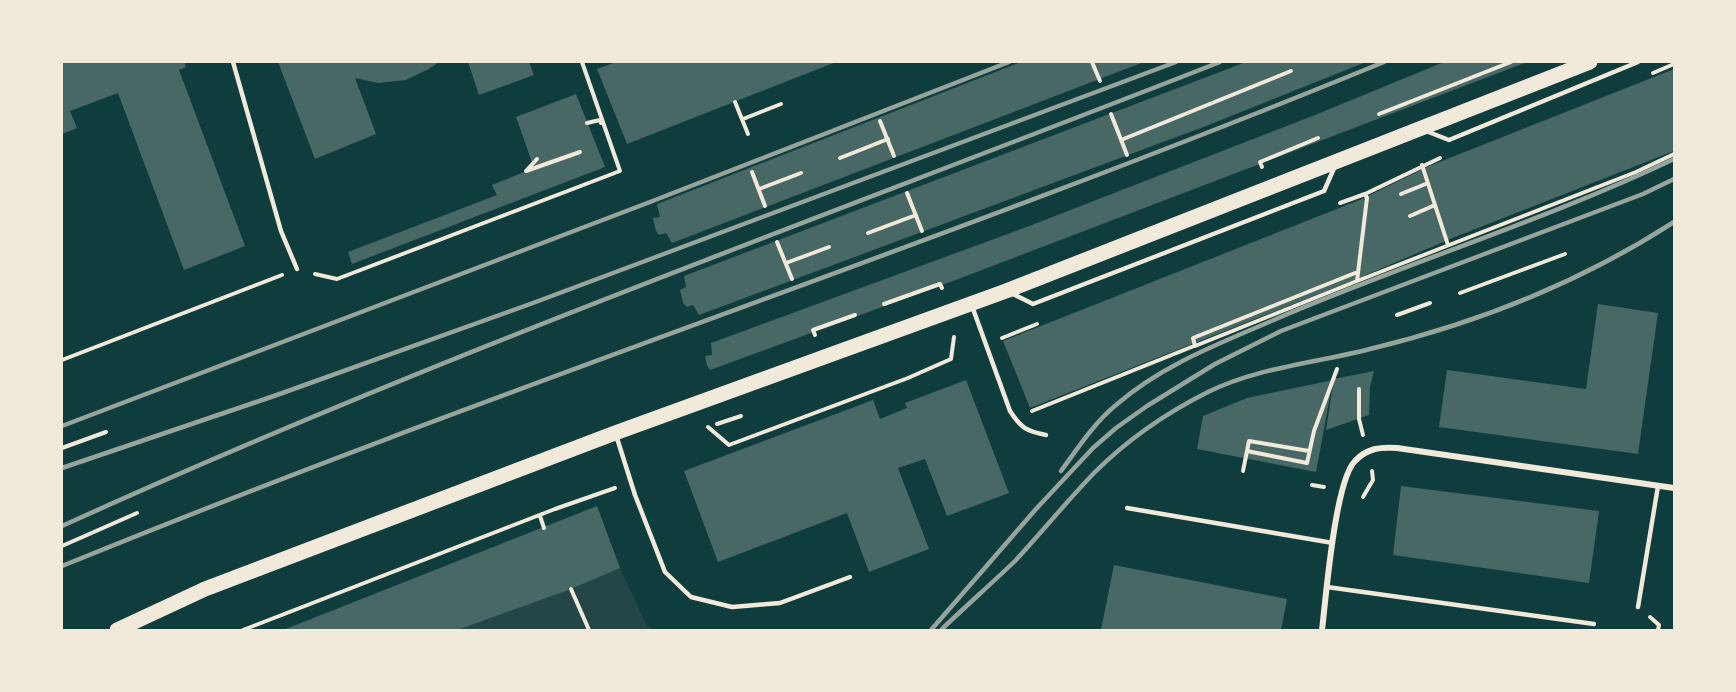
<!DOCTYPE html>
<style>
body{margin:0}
#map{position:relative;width:1736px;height:692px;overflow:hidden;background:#0f3d3e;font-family:"Golos Text",sans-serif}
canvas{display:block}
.frame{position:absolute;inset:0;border:63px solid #f1e9da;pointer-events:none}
</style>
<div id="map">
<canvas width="1736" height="692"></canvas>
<div class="frame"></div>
</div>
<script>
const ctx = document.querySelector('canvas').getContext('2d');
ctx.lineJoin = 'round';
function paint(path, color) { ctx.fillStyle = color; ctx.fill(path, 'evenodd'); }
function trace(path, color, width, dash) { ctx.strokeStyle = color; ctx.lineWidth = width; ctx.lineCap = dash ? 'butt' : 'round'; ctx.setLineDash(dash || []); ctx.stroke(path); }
paint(new Path2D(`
 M 620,568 L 647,626 L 655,630 L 452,630 Z`), '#244646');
paint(new Path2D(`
 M 62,62 L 184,62 L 186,67 L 179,70 L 245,246 L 184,270 L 118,93 L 70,111 L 77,128 L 62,134 Z
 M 278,62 L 439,62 L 429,69 L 406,80 L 378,83 L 355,78 L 376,134 L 315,159 Z
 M 468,62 L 529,62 L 534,75 L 479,95 Z
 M 616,62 L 836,62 L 627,144 L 597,69 Z
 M 1021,62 L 1144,62 L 672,243 L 666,233 L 659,235 L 656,231 L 653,218 L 660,217 L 657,204 Z
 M 1246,62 L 1366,62 L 1206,126 L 699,315 L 693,305 L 687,307 L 683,303 L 680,290 L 686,287 L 684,276 Z
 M 1444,62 L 1527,62 L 953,281 L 710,370 L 707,365 L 705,356 L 712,355 L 711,343 L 1024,228 L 1315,115 Z
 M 1674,69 L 1674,151 L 1455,237 L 1354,280 L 1030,408 L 1003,341 L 1362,199 L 1427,167 Z
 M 576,94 L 605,167 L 352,264 L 348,252 L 497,195 L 492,185 L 534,168 L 516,117 Z
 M 1598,304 L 1658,313 L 1638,454 L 1439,427 L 1447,370 L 1586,389 Z
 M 1374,371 L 1370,387 L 1369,415 L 1326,430 L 1334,379 Z
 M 966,380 L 1009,493 L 947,516 L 925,459 L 898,468 L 929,549 L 869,572 L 847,513 L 718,562 L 684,471 L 873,400 L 880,419 L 907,408 L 905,403 Z
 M 1333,380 L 1316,472 L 1197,449 L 1203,416 L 1247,398 Z
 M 1401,486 L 1599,511 L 1589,583 L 1393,555 Z
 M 597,506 L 620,568 L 571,589 L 457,630 L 283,630 Z
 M 1114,565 L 1287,599 L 1281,630 L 1101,630 Z`), '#486865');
trace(new Path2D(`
 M 1092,62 L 1100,81
 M 1653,73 L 1674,64
 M 735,102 L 748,134
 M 1111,114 L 1127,155
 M 1379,114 L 1511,62
 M 743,119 L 781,104
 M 880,121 L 894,156
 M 587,123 L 600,120 L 601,123
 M 1121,140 L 1291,71
 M 840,158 L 888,139
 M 537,159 L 526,171 L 580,152
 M 1422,165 L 1448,245
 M 1262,167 L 1260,162 L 1318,138
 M 752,172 L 765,206
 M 759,189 L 801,173
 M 907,193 L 922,231
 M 1365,194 L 1440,158
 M 1401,194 L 1428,183
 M 1340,203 L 1365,194 L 1367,198 L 1357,281 L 1195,346 L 1193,338 L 1355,273
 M 1410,216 L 1435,205
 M 868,233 L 916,215
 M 777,242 L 792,279
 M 786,263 L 829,247
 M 315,274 L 337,279 L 620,171 L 582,62
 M 1357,281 L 1636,172 L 1674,154
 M 1460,293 L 1565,254
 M 884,304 L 940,284 L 942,288
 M 1397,315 L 1430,303
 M 815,335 L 813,330 L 855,315
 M 1002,338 L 1037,324
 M 62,360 L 282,275
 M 1359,389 L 1359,419 L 1363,435
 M 1032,411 L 1194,346
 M 717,424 L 741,416
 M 708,427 L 729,445 L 908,378 L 951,359 L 954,337
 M 62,448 L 106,432
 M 1247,451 L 1307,463 L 1314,431 L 1337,369
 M 1243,471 L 1249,441 L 1309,451
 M 1312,485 L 1324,487
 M 1363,497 L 1373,480 L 1372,471
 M 540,516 L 544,528
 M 62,546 L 137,513
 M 571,589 L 589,630
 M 1650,617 L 1659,625 L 1658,630
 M 243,630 L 555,509 L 615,488`), '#f1e9da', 4);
trace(new Path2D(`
 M 233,62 L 281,231 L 297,269
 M 1426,131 L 1449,140 L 1638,62
 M 1011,293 L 1033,304 L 1324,191 L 1335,166
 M 972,306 L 1010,411 C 1021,428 1026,431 1046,435
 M 616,435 L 635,495 L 665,572 L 691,597 L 732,607 L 780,603 L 850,577
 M 1127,508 L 1333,543
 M 1327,587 L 1594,624
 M 1638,607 L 1658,486`), '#f1e9da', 4.5);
trace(new Path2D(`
 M 1322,630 C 1326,597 1335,481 1355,461 C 1367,448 1380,447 1397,448 L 1674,488`), '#f1e9da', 6);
trace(new Path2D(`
 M 117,630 L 205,589 L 615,433 L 1006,291 L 1590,62`), '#f1e9da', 15);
trace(new Path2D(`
 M 62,426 L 650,202 L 1009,62
 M 62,468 L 274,396 L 533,303 L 1176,62
 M 1061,471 C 1078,448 1094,423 1116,405 C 1164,363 1226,341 1283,316 C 1413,261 1548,219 1674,159
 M 62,526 C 440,354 832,214 1220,62
 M 62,566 C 498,388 948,241 1384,62
 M 942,629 C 966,606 991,584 1015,561 C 1042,532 1067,501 1094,473 C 1127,440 1166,413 1208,392 C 1259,367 1316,363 1370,349 C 1478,323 1581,282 1674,222
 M 931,630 L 1036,509 L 1093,448 L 1116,428 L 1147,406 L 1215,364 L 1281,331 L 1643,194 L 1674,179`), '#97a49c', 4.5);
</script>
